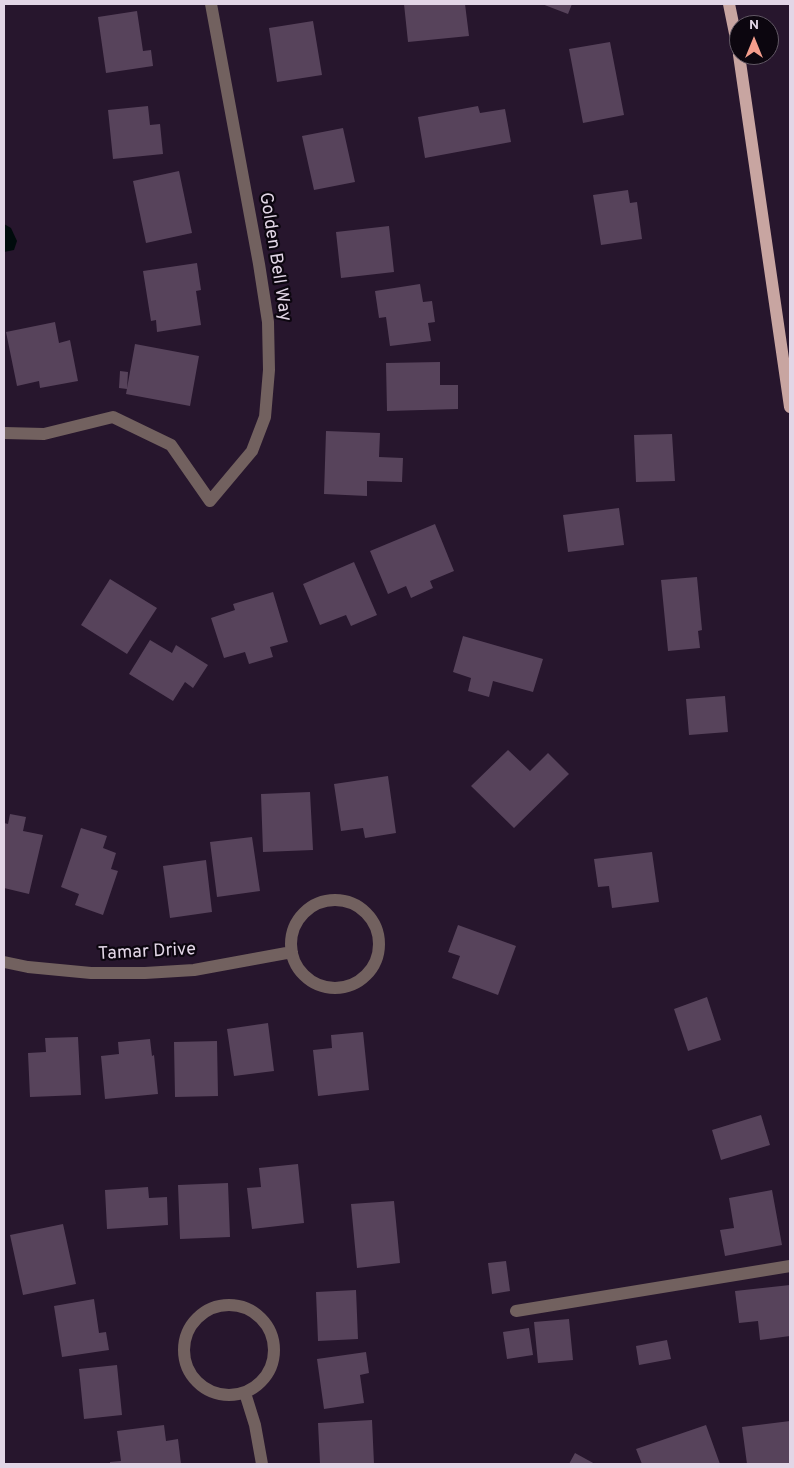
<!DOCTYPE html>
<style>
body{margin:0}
#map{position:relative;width:794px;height:1468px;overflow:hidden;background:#27162d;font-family:Overpass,sans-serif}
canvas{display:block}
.frame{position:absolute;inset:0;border:5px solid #e2d6e6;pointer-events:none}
.north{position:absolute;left:729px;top:15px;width:50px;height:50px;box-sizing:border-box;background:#0c060f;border:1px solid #625965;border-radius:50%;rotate:0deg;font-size:14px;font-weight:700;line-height:20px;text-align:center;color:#e2d6e6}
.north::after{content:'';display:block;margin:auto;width:18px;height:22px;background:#f49d8c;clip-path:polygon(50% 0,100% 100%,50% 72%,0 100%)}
</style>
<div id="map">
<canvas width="794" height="1468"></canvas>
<div class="frame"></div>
<div class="north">N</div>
</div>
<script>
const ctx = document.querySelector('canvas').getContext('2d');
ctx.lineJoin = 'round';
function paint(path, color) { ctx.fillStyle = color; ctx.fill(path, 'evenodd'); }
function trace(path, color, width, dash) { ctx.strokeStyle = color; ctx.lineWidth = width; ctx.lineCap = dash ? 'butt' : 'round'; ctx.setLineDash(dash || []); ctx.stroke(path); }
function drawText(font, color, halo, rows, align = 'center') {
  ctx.font = font + ' Overpass,sans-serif'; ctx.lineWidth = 4.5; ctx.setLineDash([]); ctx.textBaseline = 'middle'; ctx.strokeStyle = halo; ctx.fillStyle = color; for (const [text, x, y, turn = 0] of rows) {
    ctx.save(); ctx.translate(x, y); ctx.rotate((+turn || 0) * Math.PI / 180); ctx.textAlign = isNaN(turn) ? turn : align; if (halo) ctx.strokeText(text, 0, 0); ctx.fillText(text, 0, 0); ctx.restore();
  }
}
paint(new Path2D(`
 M 4,224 L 11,228 L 17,241 L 14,250 L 4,252 Z`), '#000b0c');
paint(new Path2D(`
 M 404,4 L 465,4 L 469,36 L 408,42 Z
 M 542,4 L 572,4 L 568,14 Z
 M 137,11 L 143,51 L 151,50 L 153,66 L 106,73 L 98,17 Z
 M 313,21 L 322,75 L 277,82 L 269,28 Z
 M 610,42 L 624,115 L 583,123 L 569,49 Z
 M 148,106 L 150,125 L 160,124 L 163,154 L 113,159 L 108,110 Z
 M 478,106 L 480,113 L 505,109 L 511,142 L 425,158 L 418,117 Z
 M 343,128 L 355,182 L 314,190 L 302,136 Z
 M 179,171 L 192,233 L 146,243 L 133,181 Z
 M 628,190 L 630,203 L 637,202 L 642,239 L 601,245 L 593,195 Z
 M 389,226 L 394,272 L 341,278 L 336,232 Z
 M 197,263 L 201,290 L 196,291 L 201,325 L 157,332 L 156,320 L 151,321 L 143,271 Z
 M 420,284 L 423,302 L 432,301 L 435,322 L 428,323 L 431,341 L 390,346 L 386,317 L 379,318 L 375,291 Z
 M 55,322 L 59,343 L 70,340 L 78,381 L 40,388 L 39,381 L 17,386 L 6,332 Z
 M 135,344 L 199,356 L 190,406 L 126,394 Z
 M 440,362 L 440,385 L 458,385 L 458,409 L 387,411 L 386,363 Z
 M 120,371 L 128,372 L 127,389 L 119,388 Z
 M 326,431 L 380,433 L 379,457 L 403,458 L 402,482 L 367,481 L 367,496 L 324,494 Z
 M 672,434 L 675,481 L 636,482 L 634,435 Z
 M 619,508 L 624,545 L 568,552 L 563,515 Z
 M 435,524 L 454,571 L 430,581 L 433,588 L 411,598 L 406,586 L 388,594 L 370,551 Z
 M 354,562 L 377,615 L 351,626 L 346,615 L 320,625 L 303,584 Z
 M 697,577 L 702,630 L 698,631 L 700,648 L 668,651 L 661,580 Z
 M 110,579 L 157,608 L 127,654 L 81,625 Z
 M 273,592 L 288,642 L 270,647 L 273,657 L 249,664 L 245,652 L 224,658 L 211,618 L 235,610 L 233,604 Z
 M 463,636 L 543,659 L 533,692 L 493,681 L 489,697 L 468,691 L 471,678 L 453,672 Z
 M 150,640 L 172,653 L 176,645 L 208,665 L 193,688 L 185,682 L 173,701 L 129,674 Z
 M 725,696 L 728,732 L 689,735 L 686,699 Z
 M 508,750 L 530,771 L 548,753 L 569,774 L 514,828 L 471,786 Z
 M 388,776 L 396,833 L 365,838 L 363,828 L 341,831 L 334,784 Z
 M 310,792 L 313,850 L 263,852 L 261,794 Z
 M 10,814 L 26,817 L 23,831 L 43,835 L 29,894 L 4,888 L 4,823 L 8,824 Z
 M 81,828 L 107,836 L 103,848 L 116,853 L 111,869 L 118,871 L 103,915 L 75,905 L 79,894 L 61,887 Z
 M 252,837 L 260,891 L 217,897 L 210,842 Z
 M 652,852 L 659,902 L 612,908 L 609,886 L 598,887 L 594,859 Z
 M 206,860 L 212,912 L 170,918 L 163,866 Z
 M 458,925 L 516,946 L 498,995 L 452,978 L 460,956 L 448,952 Z
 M 707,997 L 721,1040 L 688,1051 L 674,1009 Z
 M 268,1023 L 274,1071 L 234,1076 L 227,1029 Z
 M 363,1032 L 369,1090 L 318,1096 L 313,1050 L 332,1048 L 331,1035 Z
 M 78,1037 L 81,1095 L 30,1097 L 28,1053 L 46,1052 L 45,1038 Z
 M 150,1039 L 152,1056 L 154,1055 L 158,1094 L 105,1099 L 101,1056 L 119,1054 L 118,1042 Z
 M 217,1041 L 218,1096 L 175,1097 L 174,1042 Z
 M 761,1115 L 770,1145 L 721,1160 L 712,1130 Z
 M 298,1164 L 304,1223 L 252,1229 L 247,1188 L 261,1187 L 259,1168 Z
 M 228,1183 L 230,1237 L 180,1239 L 178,1185 Z
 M 148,1187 L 149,1198 L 167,1197 L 168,1225 L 107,1229 L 105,1190 Z
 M 772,1190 L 782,1245 L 725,1256 L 720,1230 L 734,1228 L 729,1198 Z
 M 394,1201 L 400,1263 L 357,1268 L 351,1204 Z
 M 63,1224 L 76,1284 L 23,1295 L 10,1235 Z
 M 506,1261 L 510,1291 L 492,1294 L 488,1263 Z
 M 790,1285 L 790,1336 L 760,1340 L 758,1321 L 739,1323 L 735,1291 Z
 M 356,1290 L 358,1339 L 318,1341 L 316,1292 Z
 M 94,1299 L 99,1333 L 106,1332 L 109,1350 L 62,1357 L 54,1306 Z
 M 569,1319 L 573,1360 L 538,1363 L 534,1322 Z
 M 529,1328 L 533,1355 L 507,1359 L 503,1332 Z
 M 667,1340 L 671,1359 L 639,1365 L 636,1346 Z
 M 366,1352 L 369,1373 L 360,1375 L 364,1403 L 324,1409 L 317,1359 Z
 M 117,1365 L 122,1415 L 84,1419 L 79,1369 Z
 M 372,1420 L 374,1464 L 320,1464 L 318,1423 Z
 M 790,1421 L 790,1464 L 747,1464 L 742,1427 Z
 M 164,1425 L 166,1441 L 178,1439 L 181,1464 L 110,1464 L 110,1462 L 121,1461 L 117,1431 Z
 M 706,1425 L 720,1464 L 642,1464 L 636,1449 Z
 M 575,1453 L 595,1464 L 569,1464 Z`), '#57435b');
trace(new Path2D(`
 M 4,433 L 44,434 L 113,417 L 171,445 L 210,501 L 252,451 L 265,417 L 269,370 L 268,322 L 259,264 L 211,4
 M291 944a44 44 0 1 1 88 0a44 44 0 1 1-88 0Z
 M 4,962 L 28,967 L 91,973 L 145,973 L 194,970 L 292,952
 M184 1350a45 45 0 1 1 90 0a45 45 0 1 1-90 0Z
 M 516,1311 L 790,1266
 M 245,1393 L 255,1425 L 262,1464`), '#72615f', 12);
trace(new Path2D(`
 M 729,4 L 739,53
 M 739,55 L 790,407`), '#c8a5a1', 12);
drawText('18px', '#e2d6e6', '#0c060f', [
 ["Golden Bell Way",274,257,81],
 ["Tamar Drive",147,953,-3]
]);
</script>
